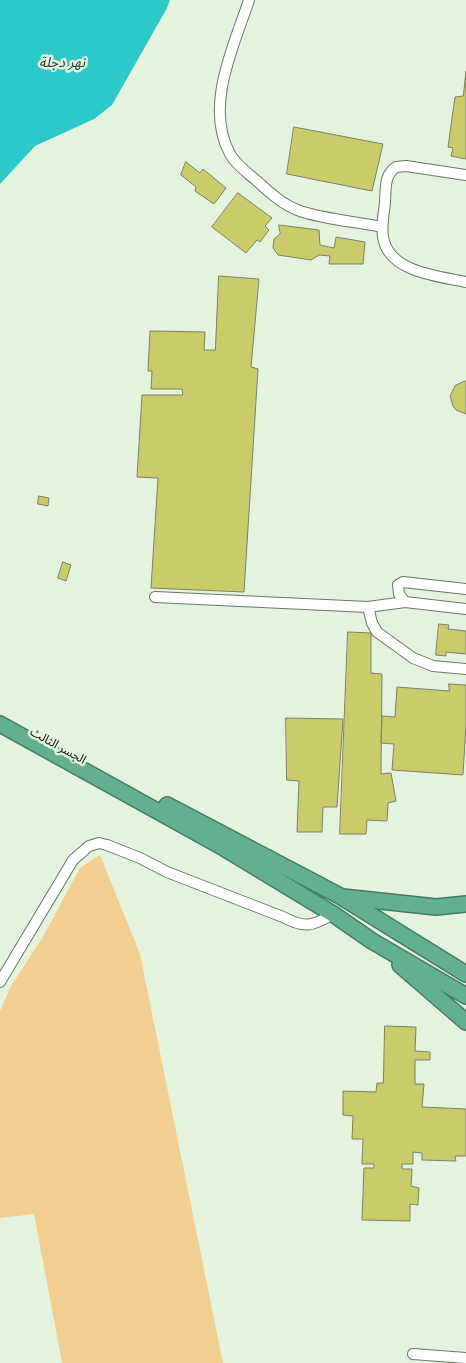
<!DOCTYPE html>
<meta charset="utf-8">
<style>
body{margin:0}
canvas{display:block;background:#e3f3de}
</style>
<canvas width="466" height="1363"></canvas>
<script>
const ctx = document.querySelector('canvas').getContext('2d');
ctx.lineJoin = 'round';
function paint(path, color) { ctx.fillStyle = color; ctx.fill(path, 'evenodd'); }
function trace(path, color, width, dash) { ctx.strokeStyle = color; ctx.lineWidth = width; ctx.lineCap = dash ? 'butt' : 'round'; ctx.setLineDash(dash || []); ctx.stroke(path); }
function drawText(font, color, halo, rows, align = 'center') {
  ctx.font = font + ' Figtree,"Noto Sans Arabic",sans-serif'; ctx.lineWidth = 5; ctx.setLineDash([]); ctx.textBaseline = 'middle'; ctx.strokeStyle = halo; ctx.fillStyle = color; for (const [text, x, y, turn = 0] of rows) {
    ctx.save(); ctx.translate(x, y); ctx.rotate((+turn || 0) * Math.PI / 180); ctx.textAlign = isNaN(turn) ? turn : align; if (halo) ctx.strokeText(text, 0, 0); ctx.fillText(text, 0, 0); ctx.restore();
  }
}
paint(new Path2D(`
 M 100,855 L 140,954 L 223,1363 L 62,1363 L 34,1214 L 0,1218 L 0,1011 L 11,986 L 44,935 L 80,868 Z`), '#f2cf90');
paint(new Path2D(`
 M 0,0 L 170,0 L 167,8 L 112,105 L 94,119 L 35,146 L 0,184 Z`), '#2bc9c7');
const building = new Path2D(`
 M 466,71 L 466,159 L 451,156 L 453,148 L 448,147 L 455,97 L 463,96 Z
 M 294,127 L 383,144 L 372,191 L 287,174 Z
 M 186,162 L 200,173 L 203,169 L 226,188 L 214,204 L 195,191 L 196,187 L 181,175 Z
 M 238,193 L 272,218 L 265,226 L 269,230 L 260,242 L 257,240 L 246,253 L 212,227 Z
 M 279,225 L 319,230 L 320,245 L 334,248 L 336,237 L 365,242 L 363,264 L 329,264 L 330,256 L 319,255 L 311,260 L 278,255 L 273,248 L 274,239 L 280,234 Z
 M 219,276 L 259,279 L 251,367 L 258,369 L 244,592 L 151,588 L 158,478 L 137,477 L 142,395 L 183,395 L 182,389 L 151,389 L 152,371 L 148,371 L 150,331 L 205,332 L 204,350 L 215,350 Z
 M 465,381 L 466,381 L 466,414 L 456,410 L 453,406 L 450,396 L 455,386 Z
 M 39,496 L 49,498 L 48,506 L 38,504 Z
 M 63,562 L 71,565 L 66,581 L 58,578 Z
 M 439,624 L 449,625 L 448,629 L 466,631 L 466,654 L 446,652 L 446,656 L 436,655 Z
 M 348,632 L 371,633 L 371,673 L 382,674 L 381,774 L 391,773 L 396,801 L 388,803 L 387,821 L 367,820 L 366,834 L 340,834 Z
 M 449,684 L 466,685 L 466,726 L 463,775 L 392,770 L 394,744 L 381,743 L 382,716 L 395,717 L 397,687 L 449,691 Z
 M 286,718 L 343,719 L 337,807 L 323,807 L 322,832 L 297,832 L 299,781 L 287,780 Z
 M 385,1026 L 416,1027 L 415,1051 L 430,1052 L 430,1060 L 415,1060 L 415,1084 L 424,1084 L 422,1107 L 466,1109 L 466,1156 L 455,1156 L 456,1161 L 422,1160 L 422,1153 L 413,1152 L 413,1164 L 402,1164 L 402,1169 L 412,1169 L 411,1186 L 419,1188 L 418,1205 L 410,1204 L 410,1221 L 362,1220 L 364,1168 L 374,1168 L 374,1164 L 362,1164 L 363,1139 L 352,1139 L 353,1116 L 343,1115 L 343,1091 L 376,1092 L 377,1083 L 383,1083 Z`);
paint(building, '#cacb69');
trace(building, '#7e7f69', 1);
const minor = new Path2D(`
 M 249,0 C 234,46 204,106 230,154 C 236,165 248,173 257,181 C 270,193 283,205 300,211 C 323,219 358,222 382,227
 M 466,175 L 406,166 L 396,167 C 384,175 386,189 385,202 C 384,214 381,226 383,237 C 388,272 438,276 466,282
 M 466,589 L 403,582 L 398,585 L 399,594 L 405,602 L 466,609
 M 155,597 L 368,607 L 405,602
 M 368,607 L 372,623 L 377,632 L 413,658 L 433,666 L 466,669
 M 0,982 L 73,860 L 89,846 L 99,843 L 107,845 L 140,858 L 167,872 L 283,917 C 304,928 312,927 333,914
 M 413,1354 L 466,1358`);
const highway = new Path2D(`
 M 0,724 L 224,848 L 333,914 L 372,941 L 466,996
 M 167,805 L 340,896 L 466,974
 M 343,897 L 436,907 L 466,904
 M 400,965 L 466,1022`);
trace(minor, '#6a7865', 12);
trace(highway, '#477b64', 18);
trace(minor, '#fff', 10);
trace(highway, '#63b091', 15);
drawText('12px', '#131811', '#e3f3de', [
 ["الجسر الثالث",58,746,29]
]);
drawText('italic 14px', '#243c3c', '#e3f3de', [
 ["نهر دجلة",62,63]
]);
</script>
